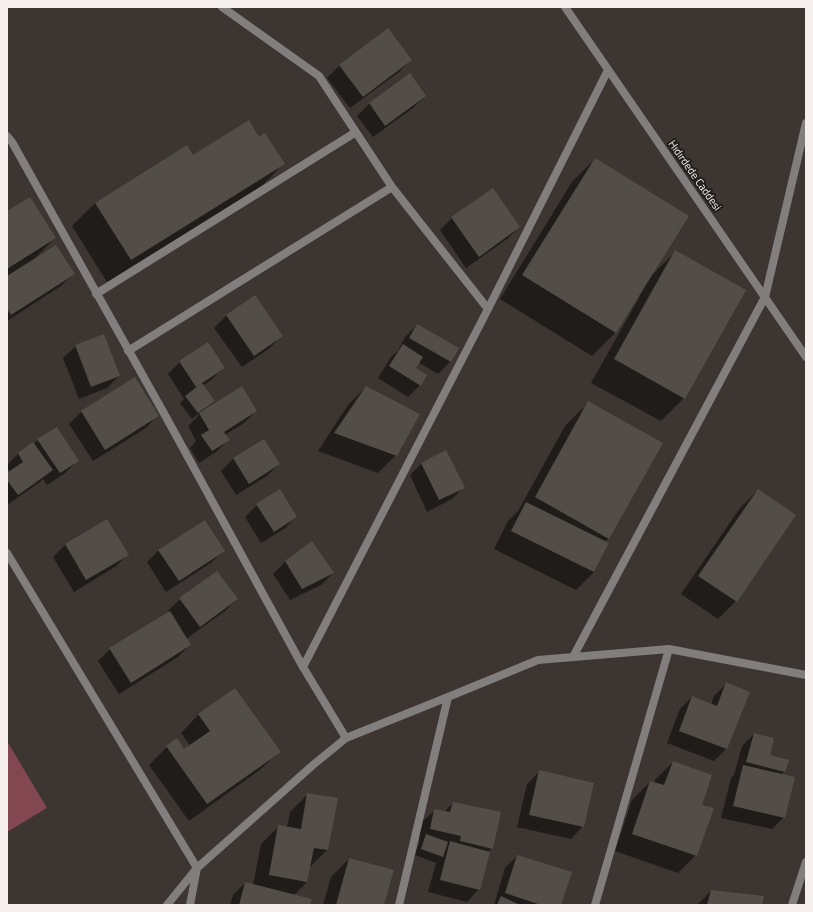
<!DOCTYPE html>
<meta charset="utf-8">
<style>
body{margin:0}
#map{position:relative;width:813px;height:912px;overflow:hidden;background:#3c3531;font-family:"Titillium Web",sans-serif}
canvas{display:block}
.frame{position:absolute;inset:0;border:8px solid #f5f0ed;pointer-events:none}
</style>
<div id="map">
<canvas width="813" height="912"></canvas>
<div class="frame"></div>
</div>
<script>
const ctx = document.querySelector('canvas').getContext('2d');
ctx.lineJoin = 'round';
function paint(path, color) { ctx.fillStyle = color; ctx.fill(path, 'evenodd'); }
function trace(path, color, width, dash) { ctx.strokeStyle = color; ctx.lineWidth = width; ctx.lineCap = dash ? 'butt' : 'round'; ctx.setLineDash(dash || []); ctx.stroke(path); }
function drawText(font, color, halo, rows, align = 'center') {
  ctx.font = font + ' "Titillium Web",sans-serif'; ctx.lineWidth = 4; ctx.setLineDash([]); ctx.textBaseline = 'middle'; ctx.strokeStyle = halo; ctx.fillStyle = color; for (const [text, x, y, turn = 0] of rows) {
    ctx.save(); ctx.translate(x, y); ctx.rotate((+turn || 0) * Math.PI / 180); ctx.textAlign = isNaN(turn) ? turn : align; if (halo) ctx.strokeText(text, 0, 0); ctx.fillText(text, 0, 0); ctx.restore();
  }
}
paint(new Path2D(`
 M 7,741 L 47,808 L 7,832 Z`), '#824751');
paint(new Path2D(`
 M 387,29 L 411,60 L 399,72 L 350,108 L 327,78 L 339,66 Z
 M 410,75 L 425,96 L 413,108 L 373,137 L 357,116 L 369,104 Z
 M 259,138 L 283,164 L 261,187 L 107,282 L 72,226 L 95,203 L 192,157 Z
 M 595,159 L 653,274 L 675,252 L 684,398 L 661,421 L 591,383 L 640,296 L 638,295 L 615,333 L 592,356 L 500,299 L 572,182 Z
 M 492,190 L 519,227 L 507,239 L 466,268 L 440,230 L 452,218 Z
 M 7,213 L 55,238 L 35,258 L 35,259 L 73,274 L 61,286 L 7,321 Z
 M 255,297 L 282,335 L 270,348 L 242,367 L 214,328 L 226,316 Z
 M 417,325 L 458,348 L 450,362 L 438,374 L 418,362 L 415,368 L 420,385 L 408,397 L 378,378 L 391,357 L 398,351 L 405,337 Z
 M 76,346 L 119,376 L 107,388 L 79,399 L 63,358 Z
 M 180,362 L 223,368 L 211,380 L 202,386 L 214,401 L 201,412 L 202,413 L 256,411 L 244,423 L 225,435 L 228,440 L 216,452 L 199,463 L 190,448 L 196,441 L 188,426 L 199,415 L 198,414 L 192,419 L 180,403 L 184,399 L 168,374 Z
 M 134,378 L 158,415 L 146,428 L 93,461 L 69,424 L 81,412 Z
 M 366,387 L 396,455 L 378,473 L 318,451 L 348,405 Z
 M 588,403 L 609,538 L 605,542 L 608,544 L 594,572 L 576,590 L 494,549 L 508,521 L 518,511 L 565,426 Z
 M 38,440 L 77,461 L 65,473 L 47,485 L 43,479 L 40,482 L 7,505 L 7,475 L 10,472 L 7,467 L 7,465 L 18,454 L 33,444 L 34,444 Z
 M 264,440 L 279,464 L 267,476 L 236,495 L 221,471 L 233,459 Z
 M 422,463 L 464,487 L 452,499 L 427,512 L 410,475 Z
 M 758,490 L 736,601 L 718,619 L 681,594 L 740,508 Z
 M 257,505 L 296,517 L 284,529 L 261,543 L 245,517 Z
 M 107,520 L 127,555 L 115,567 L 74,592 L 53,557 L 65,545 Z
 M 312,542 L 333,573 L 321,585 L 290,600 L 273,574 L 285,562 Z
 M 159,550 L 224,550 L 211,563 L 166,592 L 147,562 Z
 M 180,599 L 237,599 L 225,611 L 186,639 L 190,645 L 178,657 L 119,694 L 98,661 L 110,649 L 169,612 L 168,611 Z
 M 726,684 L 748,692 L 726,749 L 714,761 L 667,743 L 680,709 L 692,697 L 711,705 L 714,696 Z
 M 235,689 L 279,752 L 261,769 L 189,821 L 149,765 L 167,747 L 184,750 L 190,746 L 181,733 L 198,715 Z
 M 754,734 L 769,756 L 787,760 L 784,772 L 781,775 L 784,817 L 772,829 L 721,818 L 731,778 L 734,775 L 742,746 Z
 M 673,762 L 701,805 L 696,855 L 678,873 L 615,851 L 632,800 L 650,782 L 654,783 L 655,780 Z
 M 540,771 L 583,826 L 571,839 L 517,827 L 527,784 Z
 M 308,794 L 327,850 L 309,868 L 307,882 L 293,896 L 309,905 L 230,905 L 233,895 L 245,883 L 253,885 L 261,844 L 279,826 L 287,827 L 290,812 Z
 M 453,803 L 492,848 L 489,851 L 479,889 L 467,902 L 428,892 L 436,863 L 415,855 L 420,841 L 419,841 L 422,822 L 435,810 L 444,812 Z
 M 517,856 L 560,905 L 494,905 L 505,868 Z
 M 349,859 L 383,905 L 323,905 L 331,877 Z
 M 711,891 L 761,905 L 697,905 Z`), '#0007');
paint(new Path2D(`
 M 388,28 L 412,60 L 363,97 L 339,65 Z
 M 410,73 L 426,96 L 385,126 L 369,103 Z
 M 249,120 L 259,137 L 265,133 L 285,164 L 131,260 L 95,203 L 187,145 L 193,155 Z
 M 595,158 L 689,216 L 616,333 L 522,275 Z
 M 493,188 L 520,227 L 479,257 L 451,217 Z
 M 30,197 L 56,238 L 7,269 L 7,211 Z
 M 56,245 L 75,274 L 11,315 L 7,309 L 7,276 Z
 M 675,250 L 746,290 L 685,399 L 614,359 Z
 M 255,295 L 283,336 L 254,356 L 226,315 Z
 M 417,324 L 459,348 L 451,362 L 409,338 Z
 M 104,334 L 120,376 L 91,387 L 75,345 Z
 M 208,342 L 225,368 L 196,387 L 179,361 Z
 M 403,344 L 423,357 L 416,368 L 427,375 L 421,386 L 389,366 Z
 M 135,377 L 159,416 L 105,450 L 81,411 Z
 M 202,383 L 215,401 L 198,413 L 185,396 Z
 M 242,386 L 257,411 L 224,432 L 230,440 L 212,451 L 201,435 L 209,430 L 199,413 Z
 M 366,386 L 420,414 L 397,456 L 334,433 Z
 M 588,401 L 663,443 L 609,539 L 535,497 Z
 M 57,427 L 79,461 L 60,473 L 37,439 Z
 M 264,439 L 280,464 L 249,484 L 233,458 Z
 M 33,442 L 53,470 L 18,495 L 7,480 L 7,473 L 23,462 L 18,453 Z
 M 446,450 L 465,488 L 439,500 L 421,463 Z
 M 280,489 L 297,517 L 274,532 L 256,504 Z
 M 758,489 L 796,515 L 737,602 L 698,576 Z
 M 526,502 L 609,543 L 594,572 L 511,531 Z
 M 107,519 L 129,555 L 86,580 L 65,544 Z
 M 205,520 L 225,551 L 179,581 L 158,550 Z
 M 312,541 L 334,573 L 302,589 L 285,561 Z
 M 217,571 L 238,599 L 200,627 L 179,598 Z
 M 170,611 L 191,645 L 131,683 L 109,648 Z
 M 726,682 L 750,692 L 727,749 L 679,731 L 692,696 L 717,706 Z
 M 235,688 L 281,752 L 207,804 L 166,746 L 177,738 L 184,749 L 210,731 L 198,714 Z
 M 754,733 L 774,738 L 770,755 L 789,760 L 785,772 L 746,762 Z
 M 673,761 L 712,775 L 702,805 L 714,808 L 697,856 L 632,834 L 650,781 L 664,785 Z
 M 743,765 L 795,777 L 785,818 L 733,806 Z
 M 539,770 L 594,783 L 584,827 L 529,815 Z
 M 307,793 L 338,798 L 328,850 L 314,848 L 307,882 L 269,875 L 278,825 L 301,829 Z
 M 453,802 L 501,812 L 493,849 L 460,841 L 461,836 L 430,829 L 434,809 L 450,812 Z
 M 426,834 L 448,842 L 443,857 L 421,849 Z
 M 450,841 L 490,852 L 480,890 L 440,880 Z
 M 517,855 L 572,872 L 561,905 L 541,905 L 505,893 Z
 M 349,858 L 394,870 L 384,905 L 336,905 Z
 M 245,882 L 312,899 L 310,905 L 239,905 Z
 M 711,890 L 764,896 L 762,905 L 707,905 Z
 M 501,896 L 520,905 L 497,905 Z`), '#524e47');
trace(new Path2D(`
 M 222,7 L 319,76 L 392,187 L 488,309
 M 7,136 L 12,142 L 166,417 L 303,667 L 346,738
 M 96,294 L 356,132
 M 128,351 L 392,187
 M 7,553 L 197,868 L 190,905
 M 573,657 L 765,297 L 806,123
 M 303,667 L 488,309 L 608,70
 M 167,905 L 197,868 L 313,765 L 346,738 L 448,697 L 538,660 L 669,649 L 806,675
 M 399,905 L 448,697
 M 595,905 L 669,649
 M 792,905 L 806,862`), '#827e7d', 8);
trace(new Path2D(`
 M 565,7 L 806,357`), '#827e7d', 8);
drawText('11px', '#f5f0ed', '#211e1c', [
 ["Hıdırdede Caddesi",694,176,55]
]);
</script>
